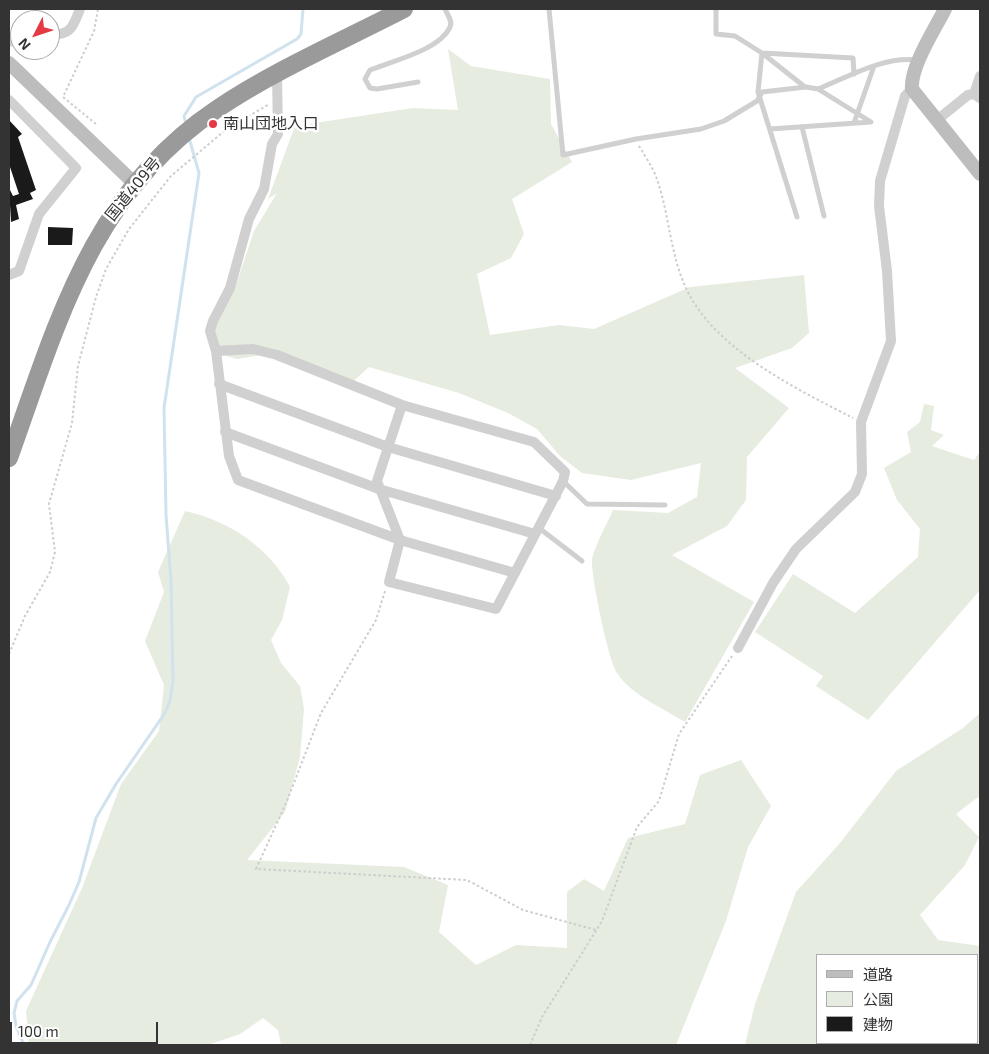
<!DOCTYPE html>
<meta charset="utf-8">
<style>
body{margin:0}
#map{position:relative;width:989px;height:1054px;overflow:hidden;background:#fff;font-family:"Exo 2","Noto Sans JP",sans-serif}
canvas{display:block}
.frame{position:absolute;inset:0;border:10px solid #333;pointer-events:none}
.legend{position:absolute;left:816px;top:954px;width:162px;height:90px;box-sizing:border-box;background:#fff;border:1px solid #adadad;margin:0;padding:6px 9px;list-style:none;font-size:15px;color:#333}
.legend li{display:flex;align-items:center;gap:10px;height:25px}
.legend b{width:25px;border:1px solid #adadad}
.north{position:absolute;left:10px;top:10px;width:50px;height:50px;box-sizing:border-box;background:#fff;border:1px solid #adadad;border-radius:50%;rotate:229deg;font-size:14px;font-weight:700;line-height:20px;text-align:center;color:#333}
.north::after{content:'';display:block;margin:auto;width:18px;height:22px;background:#e63946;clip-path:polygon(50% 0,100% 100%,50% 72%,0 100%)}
.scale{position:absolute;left:10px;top:1022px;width:148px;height:22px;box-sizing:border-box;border:2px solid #333;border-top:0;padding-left:6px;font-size:15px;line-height:18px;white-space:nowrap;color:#333;-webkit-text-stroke:4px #fff;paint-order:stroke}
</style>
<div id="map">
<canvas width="989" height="1054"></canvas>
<div class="frame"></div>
<ul class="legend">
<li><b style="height:6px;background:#bdbdbd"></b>道路</li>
<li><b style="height:14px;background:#e6ecdf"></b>公園</li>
<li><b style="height:14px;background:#1a1a1a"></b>建物</li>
</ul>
<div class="north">N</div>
<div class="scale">100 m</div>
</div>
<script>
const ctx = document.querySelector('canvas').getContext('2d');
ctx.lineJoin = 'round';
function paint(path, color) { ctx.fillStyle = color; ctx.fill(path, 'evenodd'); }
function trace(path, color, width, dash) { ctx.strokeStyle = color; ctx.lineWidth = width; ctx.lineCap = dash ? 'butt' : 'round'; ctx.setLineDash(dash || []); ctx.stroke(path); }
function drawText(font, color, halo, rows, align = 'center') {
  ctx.font = font + ' "Exo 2","Noto Sans JP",sans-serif'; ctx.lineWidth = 5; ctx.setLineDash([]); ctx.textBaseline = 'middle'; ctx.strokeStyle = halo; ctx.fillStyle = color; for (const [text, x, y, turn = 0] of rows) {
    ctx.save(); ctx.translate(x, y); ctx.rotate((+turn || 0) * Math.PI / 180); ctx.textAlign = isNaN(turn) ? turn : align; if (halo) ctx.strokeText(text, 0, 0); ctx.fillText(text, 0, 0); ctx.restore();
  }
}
paint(new Path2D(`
 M 448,49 L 471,66 L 550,79 L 551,124 L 572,162 L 512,199 L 524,234 L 511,258 L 477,274 L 490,335 L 559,325 L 594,329 L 690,287 L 804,275 L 809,333 L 792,348 L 735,368 L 789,408 L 747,457 L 746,500 L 727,526 L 672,555 L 754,602 L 685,722 C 664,709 630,694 617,673 C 608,659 591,576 592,560 C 594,547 607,524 613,510 L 668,513 L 697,497 L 701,463 L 631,480 L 582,473 L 560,456 L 537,429 L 508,413 L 459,393 L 369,367 L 347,387 L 268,354 L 237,359 L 215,353 L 213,335 L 223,306 L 236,285 L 254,231 L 277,193 L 268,199 L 295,126 L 413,108 L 458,110 Z
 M 924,404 L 934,406 L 931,430 L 944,435 L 932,446 L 974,460 L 980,452 L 980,590 L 868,720 L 816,686 L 823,676 L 755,632 L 793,574 L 855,613 L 918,557 L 920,529 L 897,500 L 884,468 L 911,452 L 907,432 L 920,422 Z
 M 185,511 C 228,520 270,548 290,587 L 282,620 L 271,640 L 281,663 L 300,686 L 304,709 L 300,757 L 285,812 L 247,860 L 404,867 L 448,885 L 439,932 L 476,965 L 516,945 L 567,948 L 567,892 L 584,879 L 604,891 L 628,838 L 685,824 L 700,775 L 741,760 L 771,806 L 748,847 L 726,921 L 676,1045 L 281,1045 L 278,1030 L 263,1018 L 240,1034 L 208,1045 L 29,1045 L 26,1011 L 82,888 L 121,784 L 159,731 L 164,685 L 145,641 L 164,592 L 158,572 Z
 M 980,713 L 980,800 L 978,797 L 956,814 L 979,837 L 965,865 L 920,915 L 938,940 L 980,946 L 980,1045 L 745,1045 L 755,1004 L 796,892 L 840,843 L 896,771 L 963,728 ZM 978,955 L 978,1043 L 818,1043 L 818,955 Z`), '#e6ecdf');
trace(new Path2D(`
 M 186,124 L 184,116 L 196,97 L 297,39 L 301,34 L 303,9
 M 24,1045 L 16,1026 L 14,1013 L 17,1001 L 31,985 L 50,942 L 69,905 L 79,882 L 96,818 L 116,784 L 165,713 L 170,700 L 173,681 L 171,581 L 166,515 L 164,408 L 199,173 L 189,138`), '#cfe2ee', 3);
paint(new Path2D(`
 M 9,120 L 22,134 L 18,137 L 36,190 L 30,193 L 33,199 L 16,205 L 19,219 L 11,222 L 9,188 L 13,196 L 19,194 L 9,164 Z
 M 48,227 L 73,228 L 72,245 L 48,245 Z`), '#1a1a1a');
trace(new Path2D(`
 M 96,124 L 63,97 L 94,31 L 98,9
 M 639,146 C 645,156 653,168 657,179 C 669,214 670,252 685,286 C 713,349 795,388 853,418
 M 385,591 L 376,620 L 321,713 L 287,801 L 256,869 L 467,880 L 523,910 L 596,930
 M 9,654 L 25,616 L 50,572 L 55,552 L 49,504 L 72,423 L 78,366 L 96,297 L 106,269 L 129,229 L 171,176 L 229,127 L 268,105
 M 530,1045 L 542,1017 L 602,921 L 637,827 L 659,801 L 679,734 L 732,656`), '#cdcdcd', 2, [2.5, 2.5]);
trace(new Path2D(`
 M 549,9 L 563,155 L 636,139 L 701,129 L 724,121 L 757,101 L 762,92 L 806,87 L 818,89 C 848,77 883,56 917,60
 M 716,9 L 716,34 L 735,36 L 762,53 L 805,87
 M 418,82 L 377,89 L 370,88 L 365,79 L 370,70 C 392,61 440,50 450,27 C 453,21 447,14 445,9
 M 854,123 L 874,66
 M 802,127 L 824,216
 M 770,129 L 871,122 L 818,89
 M 797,217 L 758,92 L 762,53 L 853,58 L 854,74
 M 563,481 L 587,504 L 665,505
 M 539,528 L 582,561`), '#d0d0d0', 5);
trace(new Path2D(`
 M 50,35 C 71,35 73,27 80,9
 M 9,42 L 20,37
 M 277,75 L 278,134 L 272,144 L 264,189 L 249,219 L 230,288 L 213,321 L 210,331 L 216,351 L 229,456 L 238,480 L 400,540 L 515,573
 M 974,94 L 980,76
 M 9,100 L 76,168 L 39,214 L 19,271 L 9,275
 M 937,120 L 968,95 L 974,94 L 980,98
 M 216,351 L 253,349 L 277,355 L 402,405 L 534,442 L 565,472 L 563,481 L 496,609 L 389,582 L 400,540 L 377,481 L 402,405
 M 219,384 L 388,447 L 556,496
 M 225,432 L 379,489 L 535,534
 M 738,648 L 773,583 L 796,549 L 855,492 L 862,474 L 861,422 L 891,341 L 887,271 L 879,206 L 880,181 L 905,96 L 912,89`), '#d0d0d0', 10);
trace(new Path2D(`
 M 945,9 C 935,29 910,67 912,89 L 980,174
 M 9,63 L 134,183`), '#bdbdbd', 14);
trace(new Path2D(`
 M 9,458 C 57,324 91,193 217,109 C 273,71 344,40 404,9`), '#9a9a9a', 18);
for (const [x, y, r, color] of [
 [213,124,5,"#e63946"]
]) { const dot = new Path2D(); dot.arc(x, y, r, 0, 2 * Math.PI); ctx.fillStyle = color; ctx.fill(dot); trace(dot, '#fff', 2); }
drawText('16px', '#333', '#fff', [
 ["南山団地入口",223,124]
], 'left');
drawText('16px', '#333', '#fff', [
 ["国道409号",133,189,-51]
]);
</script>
